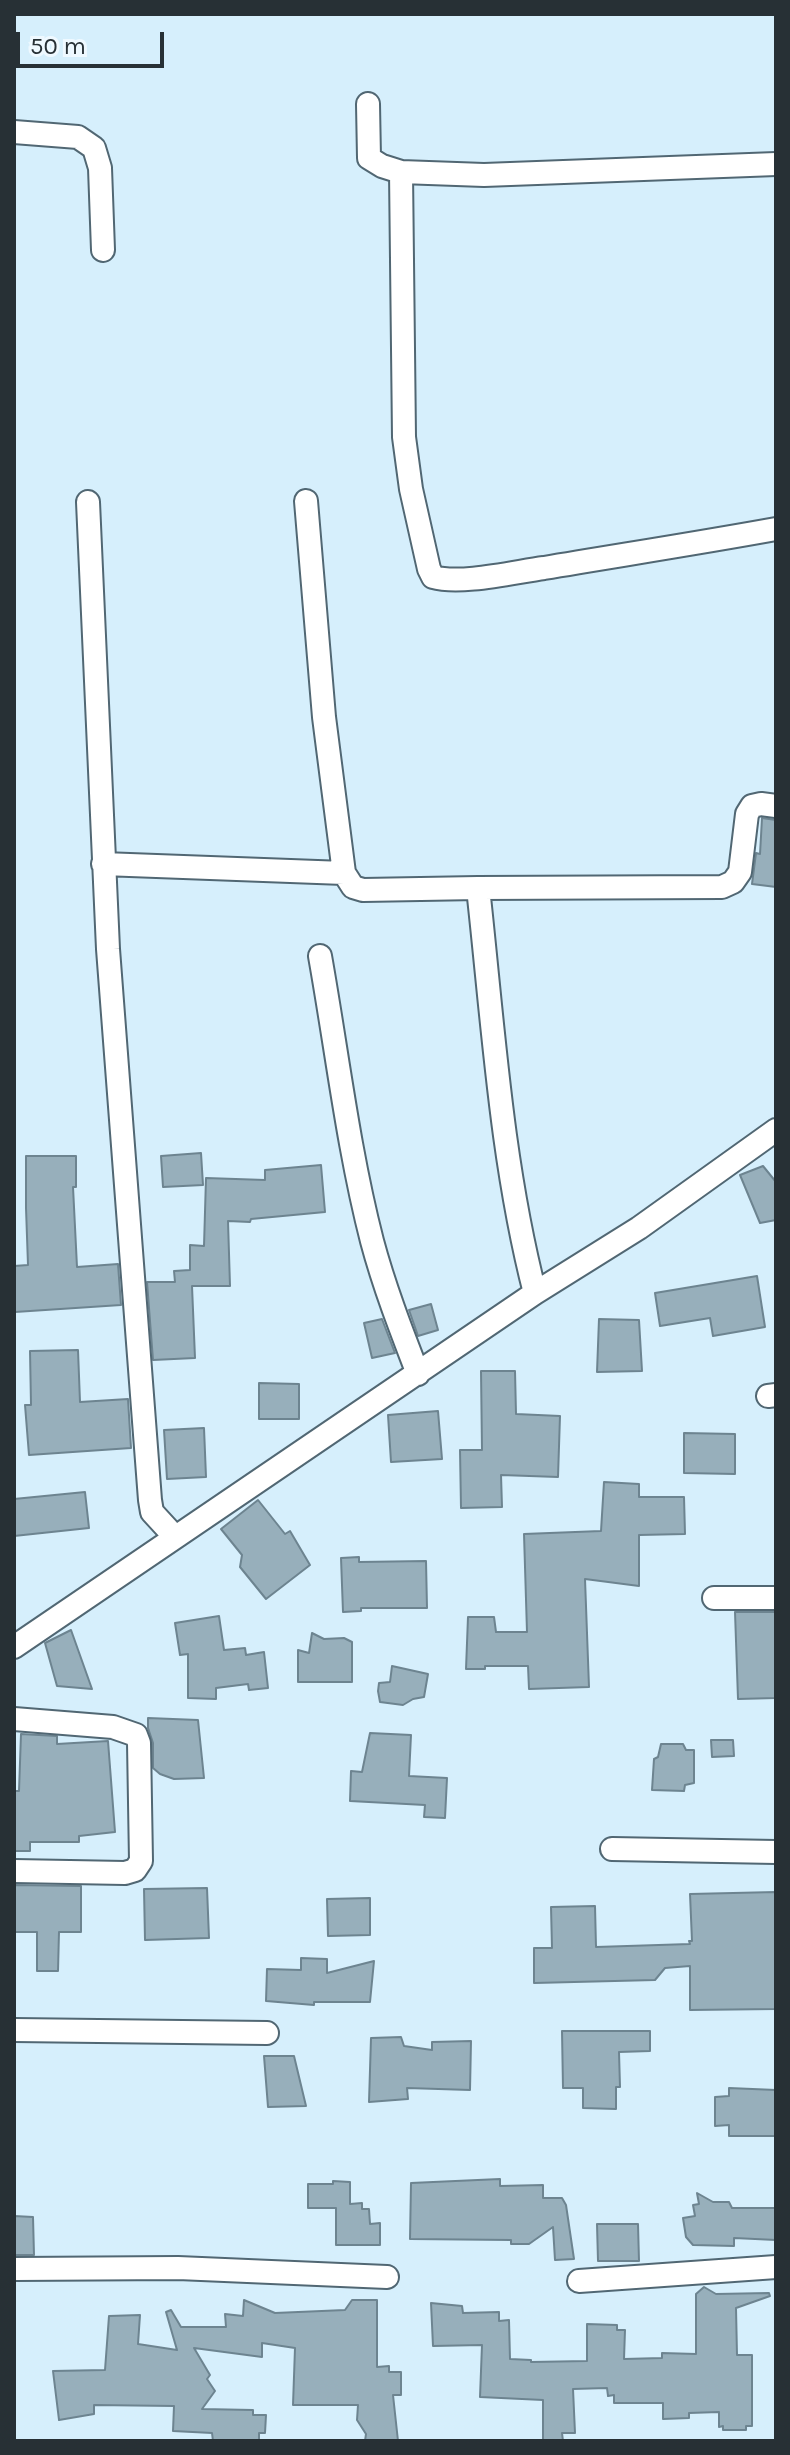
<!DOCTYPE html>
<style>
body{margin:0}
#map{position:relative;width:790px;height:2455px;overflow:hidden;background:#d6effc;font-family:Karla,sans-serif}
canvas{display:block}
.frame{position:absolute;inset:0;border:16px solid #273035;pointer-events:none}
.scale{position:absolute;left:16px;top:32px;width:148px;height:36px;box-sizing:border-box;border:4px solid #273035;border-top:0;padding-left:10px;font-size:24px;line-height:28px;white-space:nowrap;color:#273035;-webkit-text-stroke:6px #eff9ff;paint-order:stroke}
</style>
<div id="map">
<canvas width="790" height="2455"></canvas>
<div class="frame"></div>
<div class="scale">50 m</div>
</div>
<script>
const ctx = document.querySelector('canvas').getContext('2d');
ctx.lineJoin = 'round';
function paint(path, color) { ctx.fillStyle = color; ctx.fill(path, 'evenodd'); }
function trace(path, color, width, dash) { ctx.strokeStyle = color; ctx.lineWidth = width; ctx.lineCap = dash ? 'butt' : 'round'; ctx.setLineDash(dash || []); ctx.stroke(path); }
const building = new Path2D(`
 M 762,818 L 776,820 L 776,887 L 752,884 L 756,853 L 760,854 Z
 M 201,1153 L 203,1185 L 163,1187 L 161,1156 Z
 M 26,1156 L 76,1156 L 76,1187 L 73,1187 L 77,1267 L 118,1264 L 121,1305 L 15,1312 L 14,1266 L 28,1265 L 26,1208 Z
 M 321,1165 L 325,1212 L 251,1219 L 250,1222 L 228,1221 L 230,1286 L 192,1286 L 195,1358 L 153,1360 L 147,1282 L 175,1282 L 174,1271 L 190,1270 L 190,1245 L 204,1246 L 206,1178 L 265,1180 L 265,1170 Z
 M 763,1166 L 776,1182 L 776,1220 L 760,1223 L 740,1175 Z
 M 757,1276 L 765,1327 L 713,1336 L 710,1318 L 660,1326 L 655,1293 Z
 M 431,1304 L 438,1330 L 418,1336 L 409,1310 Z
 M 382,1319 L 395,1353 L 372,1358 L 364,1323 Z
 M 599,1319 L 639,1320 L 642,1371 L 597,1372 Z
 M 78,1350 L 80,1402 L 128,1399 L 131,1448 L 29,1455 L 25,1405 L 31,1405 L 30,1351 Z
 M 481,1371 L 515,1371 L 516,1414 L 560,1416 L 558,1477 L 501,1475 L 502,1507 L 461,1508 L 460,1450 L 482,1450 Z
 M 259,1383 L 299,1384 L 299,1419 L 259,1419 Z
 M 438,1411 L 442,1459 L 391,1462 L 388,1415 Z
 M 204,1428 L 206,1477 L 167,1479 L 164,1430 Z
 M 684,1433 L 735,1434 L 735,1474 L 684,1473 Z
 M 604,1482 L 639,1484 L 639,1497 L 684,1497 L 685,1534 L 639,1535 L 639,1586 L 585,1579 L 589,1687 L 529,1689 L 528,1666 L 485,1666 L 485,1669 L 466,1669 L 468,1617 L 494,1617 L 496,1632 L 527,1632 L 524,1534 L 601,1531 Z
 M 85,1492 L 89,1528 L 14,1536 L 14,1499 Z
 M 258,1500 L 285,1534 L 290,1531 L 310,1565 L 266,1599 L 240,1567 L 242,1555 L 221,1529 Z
 M 359,1557 L 359,1562 L 426,1561 L 427,1608 L 361,1608 L 361,1611 L 343,1612 L 341,1558 Z
 M 735,1612 L 776,1612 L 776,1698 L 738,1699 Z
 M 219,1616 L 224,1650 L 245,1648 L 246,1655 L 264,1652 L 268,1688 L 249,1690 L 248,1684 L 216,1688 L 216,1699 L 188,1698 L 188,1654 L 180,1655 L 175,1623 Z
 M 71,1630 L 92,1689 L 57,1686 L 45,1643 Z
 M 312,1633 L 324,1639 L 344,1638 L 352,1642 L 352,1682 L 298,1682 L 298,1650 L 309,1653 Z
 M 392,1666 L 428,1674 L 424,1697 L 413,1699 L 403,1705 L 380,1702 L 378,1691 L 379,1683 L 390,1682 Z
 M 148,1718 L 198,1720 L 204,1778 L 174,1779 L 160,1774 L 153,1768 L 153,1743 L 148,1728 Z
 M 370,1733 L 411,1735 L 409,1776 L 447,1778 L 445,1818 L 424,1817 L 425,1805 L 350,1801 L 351,1771 L 362,1772 Z
 M 21,1734 L 57,1736 L 57,1744 L 108,1741 L 115,1832 L 79,1836 L 79,1842 L 30,1842 L 30,1851 L 14,1851 L 14,1791 L 19,1791 Z
 M 711,1740 L 733,1740 L 734,1756 L 712,1757 Z
 M 661,1744 L 683,1744 L 686,1750 L 694,1750 L 694,1783 L 685,1785 L 684,1791 L 652,1790 L 654,1759 L 658,1757 Z
 M 14,1885 L 81,1886 L 81,1932 L 59,1932 L 58,1971 L 37,1971 L 37,1932 L 14,1932 Z
 M 207,1888 L 209,1938 L 145,1940 L 144,1889 Z
 M 776,1892 L 776,2009 L 690,2010 L 690,1966 L 665,1968 L 655,1980 L 534,1983 L 534,1948 L 552,1948 L 551,1907 L 595,1906 L 596,1947 L 690,1944 L 689,1941 L 692,1941 L 690,1894 Z
 M 370,1898 L 370,1935 L 328,1936 L 327,1899 Z
 M 301,1958 L 327,1959 L 327,1973 L 374,1961 L 370,2002 L 314,2002 L 314,2005 L 266,2001 L 267,1969 L 301,1970 Z
 M 562,2031 L 650,2031 L 650,2051 L 619,2052 L 620,2087 L 616,2087 L 616,2109 L 583,2108 L 583,2088 L 563,2088 Z
 M 401,2037 L 404,2046 L 432,2050 L 432,2042 L 471,2041 L 470,2090 L 407,2088 L 408,2099 L 369,2102 L 371,2038 Z
 M 264,2056 L 294,2056 L 306,2106 L 268,2107 Z
 M 729,2088 L 776,2090 L 776,2136 L 729,2136 L 729,2125 L 715,2126 L 715,2097 L 729,2096 Z
 M 500,2179 L 500,2186 L 543,2185 L 543,2198 L 562,2198 L 566,2205 L 574,2259 L 555,2260 L 553,2227 L 529,2244 L 511,2244 L 511,2240 L 410,2239 L 411,2183 Z
 M 333,2181 L 350,2182 L 350,2204 L 362,2203 L 362,2209 L 369,2209 L 370,2224 L 380,2223 L 380,2245 L 336,2245 L 336,2208 L 308,2208 L 308,2184 L 333,2184 Z
 M 697,2193 L 713,2202 L 729,2202 L 732,2208 L 776,2208 L 776,2240 L 734,2238 L 734,2246 L 693,2245 L 686,2237 L 683,2218 L 695,2216 L 693,2205 L 699,2204 Z
 M 14,2216 L 33,2217 L 34,2255 L 14,2255 Z
 M 597,2224 L 638,2224 L 639,2261 L 598,2261 Z
 M 704,2287 L 716,2294 L 769,2293 L 770,2296 L 736,2308 L 737,2355 L 752,2355 L 752,2426 L 746,2426 L 746,2430 L 723,2430 L 723,2426 L 719,2427 L 719,2412 L 689,2413 L 689,2418 L 663,2419 L 663,2403 L 614,2403 L 614,2395 L 608,2396 L 607,2388 L 573,2389 L 575,2433 L 562,2433 L 563,2441 L 543,2441 L 543,2400 L 480,2397 L 482,2345 L 433,2346 L 431,2303 L 462,2306 L 463,2313 L 499,2312 L 499,2321 L 509,2320 L 510,2359 L 531,2360 L 531,2362 L 587,2361 L 587,2324 L 617,2325 L 617,2330 L 625,2330 L 624,2359 L 662,2358 L 662,2353 L 696,2354 L 696,2294 Z
 M 244,2300 L 275,2313 L 345,2310 L 352,2300 L 377,2300 L 377,2367 L 389,2366 L 389,2372 L 401,2372 L 401,2395 L 393,2395 L 398,2441 L 365,2441 L 366,2434 L 357,2420 L 358,2405 L 293,2405 L 295,2348 L 262,2343 L 262,2357 L 194,2348 L 210,2375 L 207,2379 L 215,2391 L 202,2409 L 253,2410 L 253,2415 L 266,2415 L 265,2433 L 259,2433 L 259,2441 L 213,2441 L 212,2433 L 173,2431 L 174,2406 L 94,2405 L 94,2414 L 59,2420 L 53,2371 L 105,2370 L 109,2316 L 140,2315 L 138,2344 L 177,2350 L 166,2312 L 171,2310 L 181,2327 L 226,2327 L 225,2314 L 243,2316 Z`);
paint(building, '#97afbb');
trace(building, '#6d8490', 2);
const minor = new Path2D(`
 M 368,104 L 369,158 L 382,166 L 401,172 L 484,175 L 776,164
 M 14,132 L 78,137 L 94,148 L 100,168 L 103,250
 M 401,172 L 404,437 L 411,489 L 429,569 L 433,577 C 461,585 514,572 544,568 C 621,555 699,543 776,529
 M 306,501 L 324,717 L 344,873
 M 88,502 L 108,949 L 150,1500 L 152,1512 L 175,1537
 M 103,864 L 344,873 L 353,887 L 363,890 L 478,888 C 493,1023 501,1161 535,1293
 M 478,888 L 722,887 L 733,882 L 740,872 L 747,814 L 752,806 L 761,804 L 776,806
 M 320,956 C 337,1051 348,1148 372,1241 C 384,1286 401,1330 418,1374
 M 768,1396 L 776,1395
 M 714,1598 L 776,1598
 M 14,1647 L 535,1293 L 639,1228 L 776,1130
 M 14,1719 L 113,1727 L 136,1735 L 139,1743 L 141,1861 L 135,1870 L 125,1873 L 14,1871
 M 612,1849 L 776,1852
 M 14,2030 L 267,2033
 M 14,2269 L 178,2268 L 387,2277
 M 579,2281 L 776,2267`);
trace(minor, '#516773', 26);
trace(minor, '#fff', 22);
</script>
